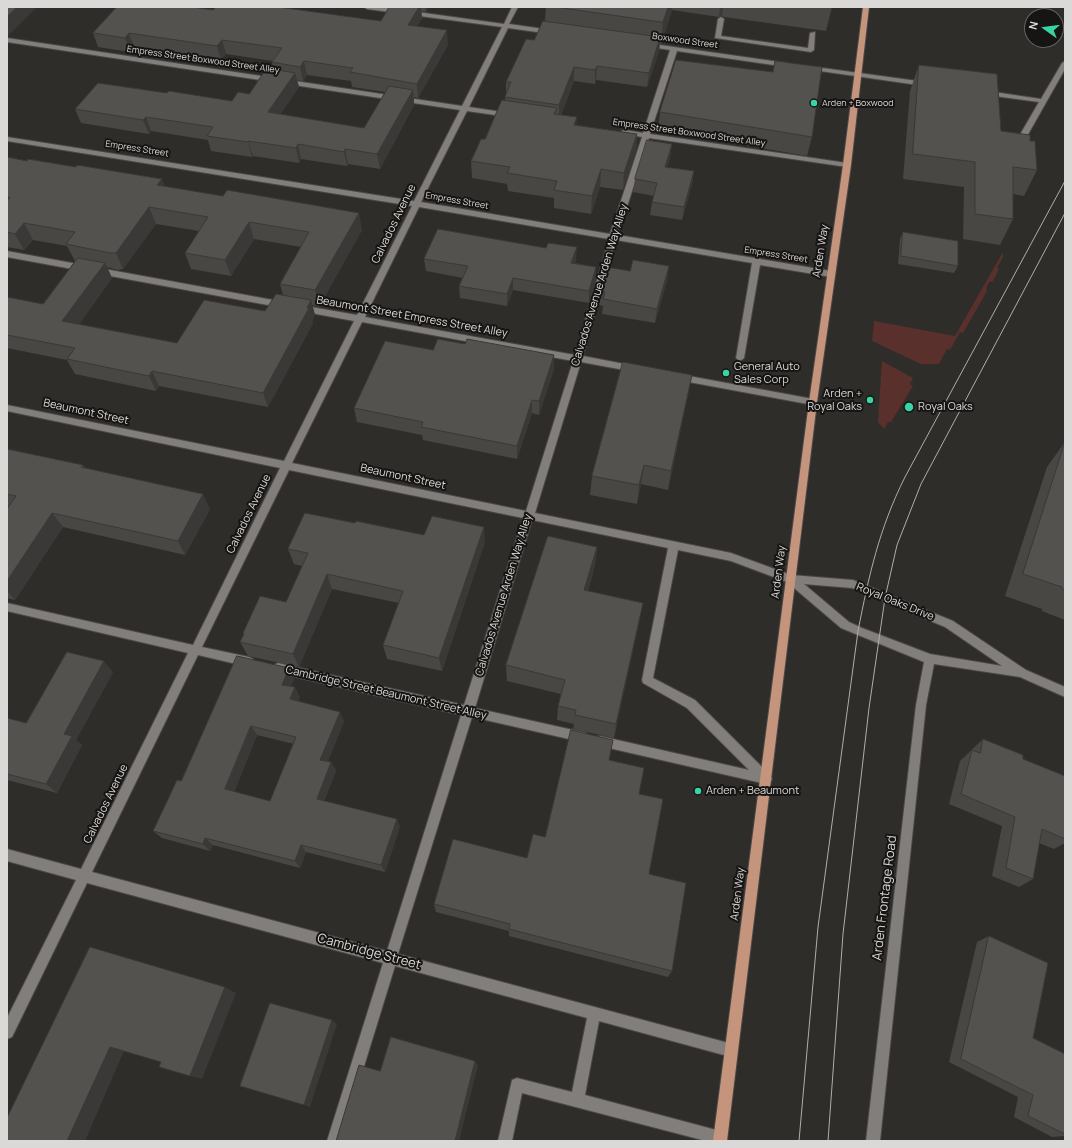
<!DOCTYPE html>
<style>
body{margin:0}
#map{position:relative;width:1072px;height:1148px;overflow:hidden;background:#2f2d2a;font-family:Manrope,sans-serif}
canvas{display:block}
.frame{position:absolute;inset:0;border:8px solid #dbd9d7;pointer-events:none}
.north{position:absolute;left:1024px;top:8px;width:40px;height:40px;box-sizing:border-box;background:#171514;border:1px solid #656362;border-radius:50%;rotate:284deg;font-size:11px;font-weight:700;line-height:16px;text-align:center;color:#dbd9d7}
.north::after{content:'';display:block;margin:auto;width:14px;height:18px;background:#39d4a5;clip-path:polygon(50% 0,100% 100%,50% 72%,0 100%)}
</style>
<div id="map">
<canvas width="1072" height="1148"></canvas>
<div class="frame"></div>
<div class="north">N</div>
</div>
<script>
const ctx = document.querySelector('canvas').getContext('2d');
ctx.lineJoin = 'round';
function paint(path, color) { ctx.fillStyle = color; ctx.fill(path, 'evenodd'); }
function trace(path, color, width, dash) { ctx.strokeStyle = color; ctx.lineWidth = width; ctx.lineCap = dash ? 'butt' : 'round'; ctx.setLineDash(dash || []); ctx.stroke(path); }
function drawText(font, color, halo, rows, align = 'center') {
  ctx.font = font + ' Manrope,sans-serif'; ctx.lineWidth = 4; ctx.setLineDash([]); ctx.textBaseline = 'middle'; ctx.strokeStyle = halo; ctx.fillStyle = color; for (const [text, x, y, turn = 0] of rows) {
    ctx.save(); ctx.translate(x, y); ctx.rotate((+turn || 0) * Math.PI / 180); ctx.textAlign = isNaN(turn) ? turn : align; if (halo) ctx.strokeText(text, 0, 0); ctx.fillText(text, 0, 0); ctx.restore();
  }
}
paint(new Path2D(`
 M 1003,252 L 1003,257 L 997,268 L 999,269 L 993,281 L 989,282 L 986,288 L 987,291 L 963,333 L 960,332 L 950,350 L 947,349 L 939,364 L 921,364 L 872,341 L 874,321 L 955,336 Z
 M 882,361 L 913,378 L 910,384 L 913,386 L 891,422 L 888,422 L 884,429 L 878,422 Z`), '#59302c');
const minor = new Path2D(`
 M 364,7 L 381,7 L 504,24 L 512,7 L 518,7 L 509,24 L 551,30 L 554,32 L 551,34 L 508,28 L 469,107 L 509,113 L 512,115 L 509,117 L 467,111 L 421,202 L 610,234 L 642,137 L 624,134 L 620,132 L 624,130 L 643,133 L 670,50 L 644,46 L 643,45 L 646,43 L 787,63 L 790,65 L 787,67 L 677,51 L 650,134 L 847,163 L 851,165 L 847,167 L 649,138 L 618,235 L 831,271 L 835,274 L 831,277 L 760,265 L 744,358 L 740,361 L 736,358 L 752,263 L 616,240 L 583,356 L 635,366 L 639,369 L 635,372 L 581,362 L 535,513 L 731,553 L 791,575 L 853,580 L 953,621 L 1026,670 L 1065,687 L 1065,697 L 1020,677 L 934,664 L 926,705 L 880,1141 L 866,1141 L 916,705 L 924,662 L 841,628 L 787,582 L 731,561 L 678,550 L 653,678 L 695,700 L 770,775 L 772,779 L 770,783 L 766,784 L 600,746 L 596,745 L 594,741 L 596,737 L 600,736 L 749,770 L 687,708 L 643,683 L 642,680 L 668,548 L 532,520 L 475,708 L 582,732 L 586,733 L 588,737 L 586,741 L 582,742 L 472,717 L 398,954 L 736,1045 L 738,1050 L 736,1055 L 731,1057 L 599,1021 L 585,1095 L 720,1131 L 725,1133 L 727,1138 L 726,1141 L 706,1141 L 522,1093 L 512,1141 L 498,1141 L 512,1080 L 517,1078 L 572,1092 L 587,1018 L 395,966 L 341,1141 L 327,1141 L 383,963 L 87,883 L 12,1037 L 7,1039 L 7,1018 L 76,880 L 7,861 L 7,849 L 81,869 L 188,653 L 7,611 L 7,603 L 193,645 L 280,468 L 7,411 L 7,405 L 284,461 L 354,321 L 300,311 L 296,308 L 300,305 L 357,315 L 412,206 L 7,141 L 7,137 L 414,201 L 460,110 L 7,42 L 7,38 L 462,106 L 502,27 L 367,9 ZM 419,207 L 609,239 L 575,355 L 365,317 ZM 362,322 L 573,361 L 526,511 L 292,463 ZM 289,470 L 523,518 L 464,705 L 278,663 L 274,665 L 273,668 L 274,671 L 278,673 L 461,715 L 387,951 L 92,872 L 198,655 L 249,667 L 253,665 L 254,662 L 253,659 L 249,657 L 202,647 ZM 804,584 L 852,588 L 945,627 L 1002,666 L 930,654 L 862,628 L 849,622 Z
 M 721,17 L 724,19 L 721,36 L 808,48 L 810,33 L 815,32 L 814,50 L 811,52 L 715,38 L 718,19 Z
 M 1065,61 L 1065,69 L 1022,145 L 1018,147 L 1015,147 L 1014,145 L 1039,102 L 987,95 L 984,93 L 987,91 L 1041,99 L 1062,63 Z
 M 808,66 L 925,82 L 928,84 L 925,86 L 806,69 L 805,68 Z
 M 7,251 L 284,302 L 288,305 L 284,308 L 7,257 Z
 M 678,374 L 813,399 L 817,402 L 813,405 L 678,380 L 674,377 Z`);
const major = new Path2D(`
 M 863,7 L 869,7 L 851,165 L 817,402 L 727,1141 L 713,1141 L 809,402 L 843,165 Z`);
trace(minor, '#4b4846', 2);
trace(major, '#4b4846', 2);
paint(minor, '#827e7b');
paint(major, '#c4947c');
trace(new Path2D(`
 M 799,1141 L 818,927 L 858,631 C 869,575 879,529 905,477 L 1065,181
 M 828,1141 L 843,934 L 869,708 L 885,598 L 897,545 L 921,484 L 1065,213`), '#b0aeab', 1);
paint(new Path2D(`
 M 389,7 L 428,7 L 426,12 L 421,11 L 422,18 L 417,26 L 448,45 L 418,98 L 414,97 L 414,105 L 380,169 L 348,164 L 347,166 L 301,159 L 299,163 L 253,156 L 252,157 L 211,151 L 208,140 L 151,131 L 149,134 L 81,123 L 75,109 L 167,93 L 232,101 L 249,94 L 273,69 L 272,62 L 273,61 L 226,54 L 221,60 L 134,47 L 130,52 L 98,47 L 93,33 L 213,10 L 381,21 ZM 307,75 L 351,81 L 352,87 L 385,92 L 364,128 L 280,114 L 299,87 L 297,80 L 303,81 Z
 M 546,7 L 832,7 L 826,31 L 724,17 L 722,16 L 719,17 L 672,10 L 661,45 L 660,44 L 659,51 L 647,87 L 596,80 L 595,84 L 574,81 L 561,115 L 577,125 L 637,134 L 636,152 L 623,190 L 600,187 L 591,214 L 554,208 L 554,198 L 508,191 L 507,184 L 472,178 L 471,161 L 485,139 L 505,101 L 505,97 L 506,93 L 506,82 L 534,40 L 545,21 Z
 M 775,61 L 812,137 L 807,156 L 658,130 L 660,112 L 773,72 Z
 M 919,65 L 1001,131 L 1030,141 L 1037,170 L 1024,196 L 1013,194 L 1013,219 L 1000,245 L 963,239 L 964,187 L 903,179 L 910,91 Z
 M 672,144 L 670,157 L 667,167 L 694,171 L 692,184 L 682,220 L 650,215 L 652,202 L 654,196 L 633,192 L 635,179 Z
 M 7,157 L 164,186 L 362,230 L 319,307 L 312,305 L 315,315 L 312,321 L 313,323 L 268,407 L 159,386 L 156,391 L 75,374 L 67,360 L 7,348 L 7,297 L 43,304 L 75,261 L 67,246 L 33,240 L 24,250 L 7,247 ZM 156,224 L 199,231 L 185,253 L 191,269 L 231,276 L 254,239 L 301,247 L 280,284 L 283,295 L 265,311 L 177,343 L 79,324 L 112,278 L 107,267 L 118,270 L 123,269 Z
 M 903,232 L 958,266 L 954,273 L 898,264 L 900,239 Z
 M 424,259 L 576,260 L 575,263 L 596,267 L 596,280 L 589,303 L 513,290 L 507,306 L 460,298 L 459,286 L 463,278 L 426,271 Z
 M 669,266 L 667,280 L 655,323 L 602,314 L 603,306 L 599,305 L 600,291 L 630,271 Z
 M 465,344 L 554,355 L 554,369 L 539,415 L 532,413 L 517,459 L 423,440 L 422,435 L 357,422 L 354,408 L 433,350 Z
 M 688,395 L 668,490 L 641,484 L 637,504 L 590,495 L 592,476 Z
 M 1065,442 L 1065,620 L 1042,611 L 1042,609 L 1005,596 L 1047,467 Z
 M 7,449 L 83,465 L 85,468 L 210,509 L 185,555 L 63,527 L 15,600 L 7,598 L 7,509 L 9,507 L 7,506 Z
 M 355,523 L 424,535 L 485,542 L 442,671 L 387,659 L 383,645 L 399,603 L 332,589 L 299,667 L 248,656 L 240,642 L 243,635 L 243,633 L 286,602 L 302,566 L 294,564 L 288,549 Z
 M 597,547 L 595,565 L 588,591 L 643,603 L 614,738 L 573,729 L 574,724 L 557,720 L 558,706 L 561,694 L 507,681 L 506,665 Z
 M 113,672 L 76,740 L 82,745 L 57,793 L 7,780 L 7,718 L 26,723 Z
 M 294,679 L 291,686 L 300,697 L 298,701 L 344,721 L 328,761 L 331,762 L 336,771 L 324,801 L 400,826 L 385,872 L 306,852 L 300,868 L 213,845 L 210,851 L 162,838 L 153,831 L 181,781 ZM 257,735 L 294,744 L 270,801 L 234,792 Z
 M 983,739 L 1023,759 L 1065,776 L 1065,843 L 1054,849 L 1039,843 L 1033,879 L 1019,887 L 992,876 L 1002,826 L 949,804 L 960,761 Z
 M 609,760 L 639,794 L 649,874 L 672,971 L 668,977 L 509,936 L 509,931 L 436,912 L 434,904 L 527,858 L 545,837 Z
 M 989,936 L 1033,1038 L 1065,1054 L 1065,1136 L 1052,1137 L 1014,1117 L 1018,1097 L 949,1062 L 977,942 Z`), '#484744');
paint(new Path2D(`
 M 17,7 L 37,7 L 8,36 L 7,34 L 7,17 Z
 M 419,7 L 421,7 L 422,18 L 410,39 L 408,25 Z
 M 425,7 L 428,7 L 426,12 Z
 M 668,7 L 672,7 L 672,10 L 661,45 L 663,22 Z
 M 720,7 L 723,7 L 722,16 L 719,17 Z
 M 447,30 L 448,45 L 418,98 L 417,84 Z
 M 129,33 L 134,47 L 130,52 L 125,38 Z
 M 660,37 L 659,51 L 647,87 L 649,73 Z
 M 222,40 L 226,54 L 221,60 L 217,46 Z
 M 304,61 L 307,75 L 303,81 L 300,67 Z
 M 597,66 L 596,80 L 595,84 L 595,70 Z
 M 574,67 L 574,81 L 559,119 L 559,105 Z
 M 295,73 L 299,87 L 272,127 L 268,112 Z
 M 413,90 L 414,105 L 380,169 L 377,154 Z
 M 146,117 L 151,131 L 149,134 L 143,120 Z
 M 577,117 L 576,135 L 574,125 Z
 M 637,134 L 636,152 L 623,190 L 624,173 Z
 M 248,141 L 253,156 L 252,157 L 248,142 Z
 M 298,144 L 301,159 L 299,163 L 296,148 Z
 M 672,144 L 670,157 L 663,180 L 665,167 Z
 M 345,149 L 348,164 L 347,166 L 344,152 Z
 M 601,169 L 600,187 L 591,214 L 592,196 Z
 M 694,171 L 692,184 L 682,220 L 684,207 Z
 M 162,179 L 168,196 L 157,185 Z
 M 149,207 L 156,224 L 123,269 L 116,253 Z
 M 359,213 L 362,230 L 319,307 L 315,290 Z
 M 249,222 L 254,239 L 231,276 L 225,260 Z
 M 24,223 L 33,240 L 24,250 L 15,234 Z
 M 577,247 L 576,260 L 571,275 L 571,263 Z
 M 105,263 L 112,278 L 71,336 L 62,321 Z
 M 669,266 L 667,280 L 655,323 L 657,309 Z
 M 596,267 L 596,280 L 589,303 L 589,291 Z
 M 513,278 L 513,290 L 507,306 L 507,294 Z
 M 311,300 L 315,315 L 312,321 L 313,323 L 268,407 L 263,393 Z
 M 554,355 L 554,369 L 539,415 L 539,401 Z
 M 152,371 L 159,386 L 156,391 L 149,376 Z
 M 692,375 L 688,395 L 668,490 L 671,471 Z
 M 532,400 L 532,413 L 517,459 L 517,446 Z
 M 644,465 L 641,484 L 637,504 L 639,485 Z
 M 203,494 L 210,509 L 185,555 L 178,541 Z
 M 52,513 L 63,527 L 15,600 L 7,591 L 7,581 Z
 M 484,527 L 485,542 L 442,671 L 439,658 Z
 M 597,547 L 595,565 L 583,607 L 584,590 Z
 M 327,574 L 332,589 L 299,667 L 293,654 Z
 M 643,603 L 640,619 L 614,738 L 616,724 Z
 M 104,661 L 113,672 L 76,740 L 82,745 L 57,793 L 46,784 L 64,734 Z
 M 289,668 L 294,679 L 288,694 L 282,685 Z
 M 295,687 L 300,697 L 295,709 L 290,699 Z
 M 340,712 L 344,721 L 325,768 L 320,760 Z
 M 251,726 L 257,735 L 232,798 L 225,789 Z
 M 331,762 L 336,771 L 322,807 L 317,799 Z
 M 397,819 L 400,826 L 385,872 L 381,865 Z
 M 205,838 L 213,845 L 210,851 L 203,844 Z
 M 301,845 L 306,852 L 300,868 L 295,861 Z
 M 225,987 L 236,993 L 202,1079 L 190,1076 Z
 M 332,1020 L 337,1024 L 310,1107 L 304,1105 Z
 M 110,1047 L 124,1051 L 85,1141 L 67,1141 Z
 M 475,1061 L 478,1066 L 459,1141 L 455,1141 Z`), '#3b3937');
const building = new Path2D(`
 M 7,7 L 17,7 L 7,17 Z
 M 117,7 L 192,7 L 213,10 L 216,7 L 278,7 L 381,21 L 389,7 L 419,7 L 408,25 L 447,30 L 417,84 L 350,72 L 353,68 L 304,61 L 300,67 L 272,62 L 282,48 L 222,40 L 217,46 L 129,33 L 125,38 L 93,33 Z
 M 556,7 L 668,7 L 663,22 Z
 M 543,21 L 660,37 L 649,73 L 597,66 L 595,70 L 574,67 L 559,105 L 505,97 L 511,82 L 506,82 L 526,39 L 534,40 Z
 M 676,60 L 773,72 L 775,61 L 822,67 L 812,137 L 660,112 Z
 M 919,65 L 997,74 L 1001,131 L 1030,135 L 1030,141 L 1035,141 L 1037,170 L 1013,167 L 1013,219 L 975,214 L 975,162 L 913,154 Z
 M 267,68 L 295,73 L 268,112 L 364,128 L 389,86 L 413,90 L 377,154 L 345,149 L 344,152 L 298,144 L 296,148 L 248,141 L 248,142 L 207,136 L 213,127 L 146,117 L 143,120 L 75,109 L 98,83 L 167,93 L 169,91 L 232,101 L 238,92 L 249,94 Z
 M 502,100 L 557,108 L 554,114 L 577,117 L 574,125 L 637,134 L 624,173 L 601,169 L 592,196 L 554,190 L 557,181 L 507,173 L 510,167 L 471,161 L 481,139 L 485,139 Z
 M 647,140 L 672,144 L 665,167 L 694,171 L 684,207 L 652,202 L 657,183 L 635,179 Z
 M 7,157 L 27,161 L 28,159 L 76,167 L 77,165 L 162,179 L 157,185 L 223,196 L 227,190 L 359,213 L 315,290 L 280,284 L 309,232 L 249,222 L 225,260 L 185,253 L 208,217 L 149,207 L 116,253 L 110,253 L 66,244 L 75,232 L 24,223 L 15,234 L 7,232 L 7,201 L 10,197 L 7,197 Z
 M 438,229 L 546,248 L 548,243 L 577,247 L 571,263 L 596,267 L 589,291 L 513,278 L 507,294 L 459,286 L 468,266 L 424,259 Z
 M 903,232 L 958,241 L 958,266 L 901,256 Z
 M 78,258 L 105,263 L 62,321 L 177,343 L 204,300 L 265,311 L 276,294 L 311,300 L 307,308 L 309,308 L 263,393 L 152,371 L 149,376 L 67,359 L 75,348 L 7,335 L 7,297 L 43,304 Z
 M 633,260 L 669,266 L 657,309 L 603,299 L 605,292 L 600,291 L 607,267 L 630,271 Z
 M 438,339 L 465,344 L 467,339 L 554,355 L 539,401 L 532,400 L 517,446 L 421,427 L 423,422 L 354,408 L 385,341 L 433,350 Z
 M 623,362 L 692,375 L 671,471 L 644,465 L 639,485 L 592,476 Z
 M 1065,442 L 1065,590 L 1062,589 L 1062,587 L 1023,574 Z
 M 7,449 L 83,465 L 81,467 L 203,494 L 178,541 L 52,513 L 7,581 L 7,509 L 16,496 L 7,494 Z
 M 305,513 L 355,523 L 356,521 L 424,535 L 432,516 L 484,527 L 439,658 L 383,645 L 403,591 L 327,574 L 293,654 L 240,642 L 244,634 L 243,633 L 260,596 L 286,602 L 308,553 L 288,549 Z
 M 548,536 L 597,547 L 584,590 L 643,603 L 616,724 L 575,715 L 576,710 L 558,706 L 565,680 L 506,665 Z
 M 67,652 L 104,661 L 64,734 L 72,736 L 46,784 L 7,774 L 7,718 L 26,723 Z
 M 237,656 L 289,668 L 282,685 L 295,687 L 290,699 L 340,712 L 320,760 L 331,762 L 317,799 L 397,819 L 381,865 L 301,845 L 295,861 L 205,838 L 203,844 L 153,831 L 177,780 L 181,781 ZM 251,726 L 296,737 L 270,801 L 225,789 Z
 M 571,730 L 613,740 L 609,760 L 644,768 L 639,794 L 663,799 L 649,874 L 686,883 L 672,971 L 509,929 L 510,924 L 434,904 L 453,839 L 527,858 L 533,834 L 545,837 Z
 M 983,739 L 1023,755 L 1023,759 L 1065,776 L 1065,839 L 1042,829 L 1033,879 L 1006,868 L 1015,817 L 961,794 L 972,750 L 980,753 Z
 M 989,936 L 1048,963 L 1033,1038 L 1065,1054 L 1065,1134 L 1028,1116 L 1033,1095 L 961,1059 Z
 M 90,947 L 225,987 L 190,1076 L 159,1067 L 161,1062 L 110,1047 L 67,1141 L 7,1141 L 7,1118 Z
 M 270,1003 L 332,1020 L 304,1105 L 240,1086 Z
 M 391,1037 L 475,1061 L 455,1141 L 336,1141 L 359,1065 L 380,1071 Z`);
paint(building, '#54524f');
trace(building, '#3b3937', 1);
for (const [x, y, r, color] of [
 [814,103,4,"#39d4a5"],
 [726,373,4,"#39d4a5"],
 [870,400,4,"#39d4a5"],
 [909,407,5,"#39d4a5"],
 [698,791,4,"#39d4a5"]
]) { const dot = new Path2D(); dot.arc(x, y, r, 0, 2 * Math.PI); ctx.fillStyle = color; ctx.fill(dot); trace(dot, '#171514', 1.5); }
drawText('9px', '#dbd9d7', '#171514', [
 ["Boxwood Street",685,41,8],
 ["Empress Street Boxwood Street Alley",203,60,8],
 ["Empress Street Boxwood Street Alley",689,133,8],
 ["Empress Street",137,149,9],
 ["Empress Street",457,201,10],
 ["Empress Street",776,255,9]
]);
drawText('9px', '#dbd9d7', '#171514', [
 ["Arden + Boxwood",822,103]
], 'left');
drawText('11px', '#dbd9d7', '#171514', [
 ["Calvados Avenue",394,224,-64],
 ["Arden Way",821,251,-81],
 ["Calvados Avenue Arden Way Alley",600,285,-73],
 ["Beaumont Street Empress Street Alley",412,317,10],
 ["Beaumont Street",86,412,12],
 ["Beaumont Street",403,477,12],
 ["Calvados Avenue",249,514,-64],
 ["Arden Way",779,572,-83],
 ["Calvados Avenue Arden Way Alley",504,595,-73],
 ["Royal Oaks Drive",895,602,22],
 ["Cambridge Street Beaumont Street Alley",386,693,13],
 ["Calvados Avenue",106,804,-64],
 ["Arden Way",738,894,-83]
]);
drawText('11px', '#dbd9d7', '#171514', [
 ["General Auto",734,367],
 ["Sales Corp",734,380],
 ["Arden +",862,394,"right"],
 ["Royal Oaks",862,407,"right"],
 ["Royal Oaks",918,407],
 ["Arden + Beaumont",706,791]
], 'left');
drawText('13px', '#dbd9d7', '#171514', [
 ["Arden Frontage Road",885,898,-83],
 ["Cambridge Street",369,952,15]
]);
</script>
